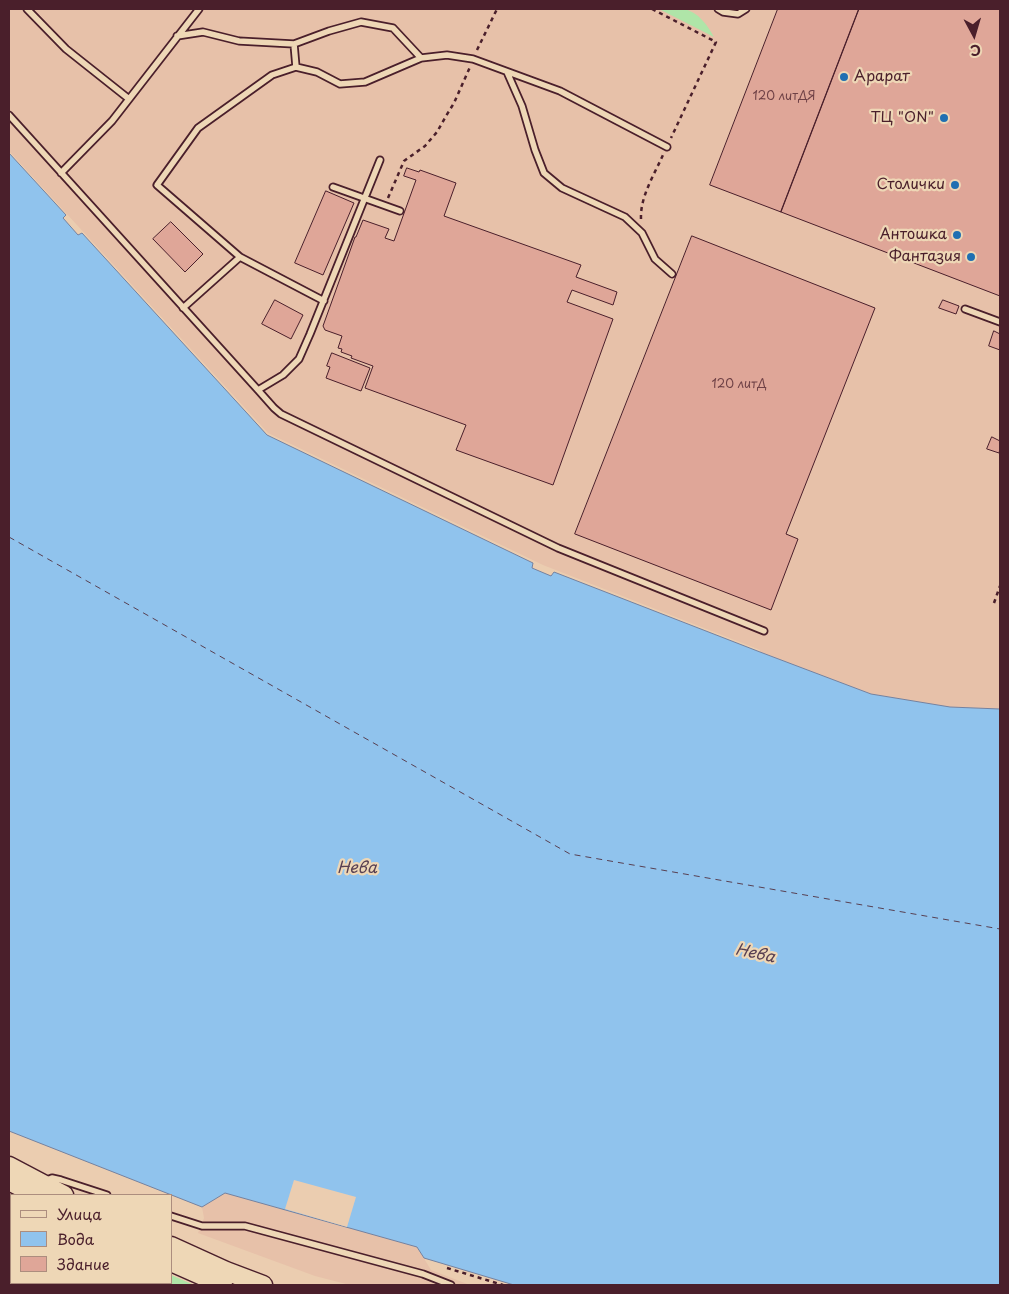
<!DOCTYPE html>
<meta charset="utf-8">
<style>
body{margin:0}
#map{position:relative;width:1009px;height:1294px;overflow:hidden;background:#ebcdb0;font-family:"Playpen Sans",sans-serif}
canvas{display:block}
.frame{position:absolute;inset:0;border:10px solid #4a1f2b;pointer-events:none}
.legend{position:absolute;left:10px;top:1194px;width:162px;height:90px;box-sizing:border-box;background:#eed7b6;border:1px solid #ac8d7e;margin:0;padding:6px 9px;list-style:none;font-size:15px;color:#4a1f2b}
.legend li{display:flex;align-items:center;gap:10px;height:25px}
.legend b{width:25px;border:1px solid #ac8d7e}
.north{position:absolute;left:949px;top:10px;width:50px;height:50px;-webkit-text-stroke:4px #eed7b6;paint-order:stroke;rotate:174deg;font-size:14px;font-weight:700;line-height:20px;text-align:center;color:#4a1f2b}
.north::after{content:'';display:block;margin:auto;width:18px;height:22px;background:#4a1f2b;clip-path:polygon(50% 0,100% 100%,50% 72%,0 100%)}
</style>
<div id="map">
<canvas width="1009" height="1294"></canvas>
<div class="frame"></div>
<ul class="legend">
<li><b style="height:6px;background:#eed7b6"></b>Улица</li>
<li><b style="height:14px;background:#90c3ed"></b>Вода</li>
<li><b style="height:14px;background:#dfa698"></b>Здание</li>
</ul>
<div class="north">С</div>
</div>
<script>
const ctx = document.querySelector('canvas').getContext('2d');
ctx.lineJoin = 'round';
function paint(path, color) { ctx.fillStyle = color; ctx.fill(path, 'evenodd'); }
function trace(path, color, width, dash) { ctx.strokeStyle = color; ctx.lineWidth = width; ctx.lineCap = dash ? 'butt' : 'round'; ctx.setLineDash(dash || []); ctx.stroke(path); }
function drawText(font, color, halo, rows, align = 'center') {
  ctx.font = font + ' "Playpen Sans",sans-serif'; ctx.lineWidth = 4.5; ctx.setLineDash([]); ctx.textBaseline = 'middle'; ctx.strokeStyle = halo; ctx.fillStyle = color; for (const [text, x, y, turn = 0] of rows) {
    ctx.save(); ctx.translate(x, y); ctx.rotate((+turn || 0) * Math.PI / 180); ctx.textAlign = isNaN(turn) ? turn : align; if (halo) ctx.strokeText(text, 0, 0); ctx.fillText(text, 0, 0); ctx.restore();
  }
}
paint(new Path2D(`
 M 9,9 L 1000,9 L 1000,709 L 950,707 L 871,694 L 760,652 L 760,650 L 543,565 L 268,433 L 9,151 Z
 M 225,1193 L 417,1247 L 431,1270 L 470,1285 L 350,1285 L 315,1276 L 198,1233 L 204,1218 L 202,1207 Z`), '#e7c1a9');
paint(new Path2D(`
 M 659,9 C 667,9 676,8 683,9 C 698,11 708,26 714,37 Z
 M 171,1275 L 194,1285 L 132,1285 L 127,1283 L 171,1283 Z`), '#afe5a8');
const water = new Path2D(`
 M 9,153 L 66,215 L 63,218 L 78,235 L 82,233 L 267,435 L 533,563 L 532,568 L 551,576 L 554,572 L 760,652 L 871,694 L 950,707 L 1000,709 L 1000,1285 L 514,1285 L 424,1258 L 417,1247 L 225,1193 L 202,1207 L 9,1131 Z`);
paint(water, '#90c3ed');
trace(water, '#74819f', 1);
paint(new Path2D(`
 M 294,1180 L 356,1197 L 347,1227 L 285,1209 Z`), '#ebcdb0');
trace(new Path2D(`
 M 9,537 L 570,854 L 1000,929`), '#584052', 1, [6, 5]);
const building = new Path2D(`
 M 778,9 L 859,9 L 781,212 L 710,185 Z
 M 859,9 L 1000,9 L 1000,296 L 781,212 Z
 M 407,168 L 419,172 L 420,170 L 456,183 L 444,216 L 581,265 L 576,277 L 617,292 L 613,305 L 572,290 L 567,302 L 613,319 L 553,485 L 456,450 L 466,425 L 365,388 L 373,366 L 351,358 L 352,356 L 341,352 L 342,349 L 338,348 L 342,336 L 325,330 L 323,326 L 355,237 L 356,237 L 363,220 L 389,229 L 385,238 L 394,241 L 416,180 L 404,176 Z
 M 326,191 L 354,203 L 323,275 L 295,263 Z
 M 171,222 L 203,254 L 185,272 L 153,239 Z
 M 692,236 L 875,308 L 786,534 L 798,539 L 771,610 L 575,534 Z
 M 275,300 L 303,315 L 291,339 L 262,324 Z
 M 943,300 L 959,306 L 956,314 L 939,308 Z
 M 994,331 L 1000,334 L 1000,350 L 989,346 Z
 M 332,353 L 370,368 L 361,391 L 326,378 L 330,367 L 327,366 Z
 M 992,437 L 1000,441 L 1000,449 L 999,453 L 987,449 Z
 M 9,1265 L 11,1266 L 11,1283 L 49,1283 L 54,1285 L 9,1285 Z`);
paint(building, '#dfa698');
trace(building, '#4a1f2b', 1);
const lane = new Path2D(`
 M 27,9 L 66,49 L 129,99
 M 718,9 L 723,12 L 738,14 L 746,9
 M 177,36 L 203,32 L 239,41 L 294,44 L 329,31 L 361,22 L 393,28 L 421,58
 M 294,44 L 296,67
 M 507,72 L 522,106 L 535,150 L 544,173 L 562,188 L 625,217 L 642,233 L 655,259 L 672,274
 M 9,115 L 258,390 L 274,408 L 281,414 L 558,548 L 764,631
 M 61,173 L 112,121 L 199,9
 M 333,187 L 400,211
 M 324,301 L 240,257 L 157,185 L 198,128 L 272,75 L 296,67 L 317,72 L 340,84 L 365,82 L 421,58 L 447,55 L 473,59 L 560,91 L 667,147
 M 183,308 L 240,257
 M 965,309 L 1000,322
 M 258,390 L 283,375 L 299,359 L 310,334 L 380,160
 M 45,1181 L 52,1178 L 61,1180 L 107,1195
 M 171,1216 L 202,1226 L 245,1226 L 423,1274 L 451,1285
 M 9,1230 L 11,1231
 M 105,1283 L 111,1285
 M 100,1285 L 101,1283`);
const primary = new Path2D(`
 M 9,1166 L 64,1195
 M 9,1181 L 36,1195
 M 171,1246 L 226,1271 L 263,1285
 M 171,1262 L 223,1285`);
trace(lane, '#4a1f2b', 9);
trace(primary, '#4a1f2b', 21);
trace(new Path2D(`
 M 652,9 L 716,42 L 671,138
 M 477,50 L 497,9
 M 388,198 L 404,161 L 425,146 L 437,132 L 446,116 L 454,103 L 470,67
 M 641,219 C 640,197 654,175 663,155
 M 994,603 L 1000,586
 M 447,1268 L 503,1285`), '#4a1f2b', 2.5, [4, 4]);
trace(lane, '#eed7b6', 5.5);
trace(primary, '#eed7b6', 18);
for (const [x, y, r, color] of [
 [844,77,5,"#1f6fb2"],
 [944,118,5,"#1f6fb2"],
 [955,185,5,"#1f6fb2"],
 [957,235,5,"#1f6fb2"],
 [971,257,5,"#1f6fb2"]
]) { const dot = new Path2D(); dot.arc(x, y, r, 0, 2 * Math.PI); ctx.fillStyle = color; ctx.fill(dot); trace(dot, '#eed7b6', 2); }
drawText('12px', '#6f4146', null, [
 ["120 литДЯ",784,97],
 ["120 литД",739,385]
]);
drawText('15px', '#4a1f2b', '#eed7b6', [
 ["Арарат",854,77,"left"],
 ["ТЦ \"ON\"",934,118],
 ["Столички",945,185],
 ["Антошка",947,235],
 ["Фантазия",961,257]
], 'right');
drawText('italic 16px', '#584052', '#eed7b6', [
 ["Нева",357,869],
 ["Нева",755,954,12]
]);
</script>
